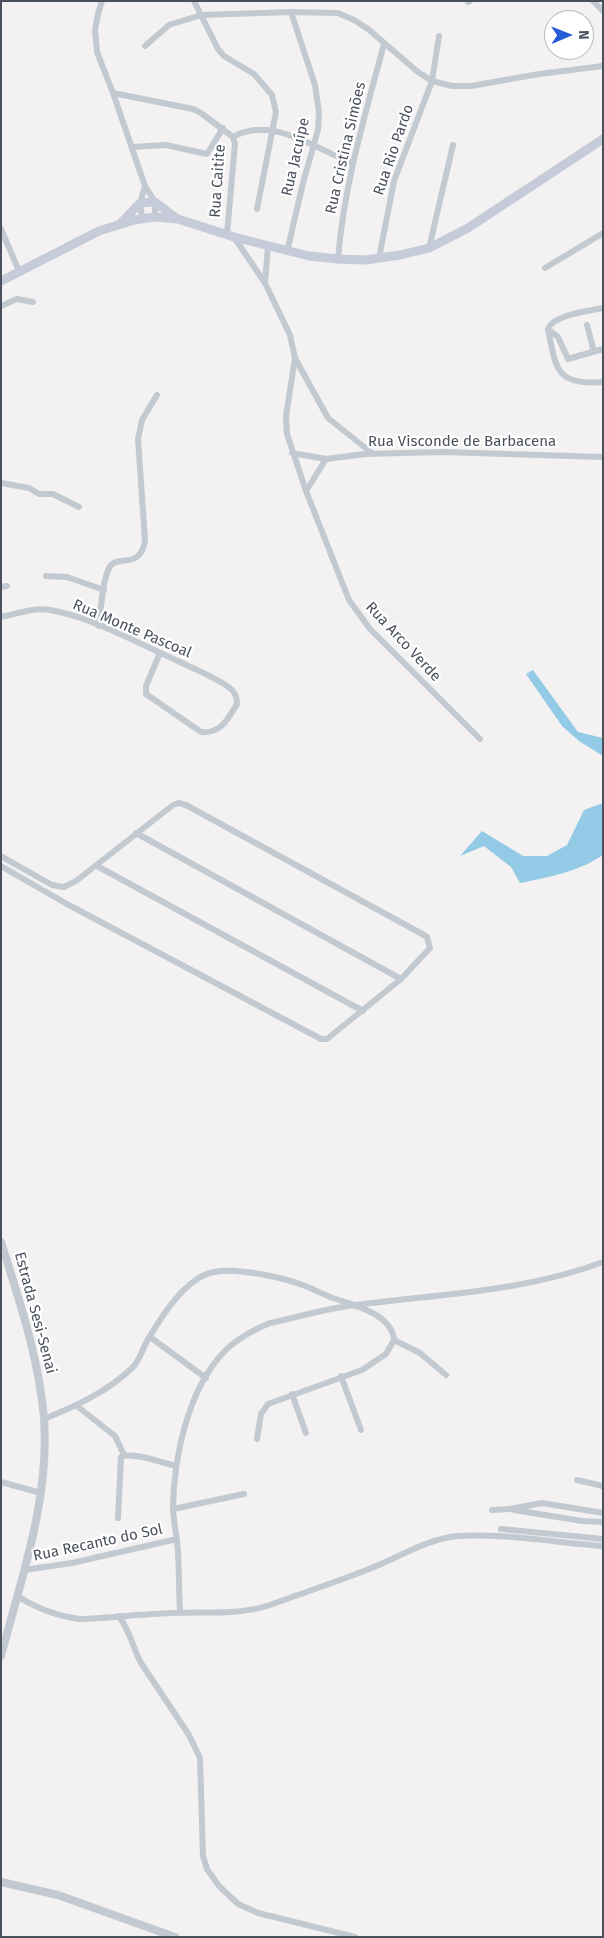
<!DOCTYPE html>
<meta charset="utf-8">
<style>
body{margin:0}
#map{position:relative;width:604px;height:1938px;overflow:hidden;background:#f3f1f1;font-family:"Fira Sans",sans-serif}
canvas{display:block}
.frame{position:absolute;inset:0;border:2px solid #4a515d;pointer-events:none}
.north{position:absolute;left:544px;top:10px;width:50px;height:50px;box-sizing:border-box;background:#fff;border:1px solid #b7b9be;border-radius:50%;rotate:89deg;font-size:14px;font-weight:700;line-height:20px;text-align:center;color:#4a515d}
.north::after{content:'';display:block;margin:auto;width:18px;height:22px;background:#265bd8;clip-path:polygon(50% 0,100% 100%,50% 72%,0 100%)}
</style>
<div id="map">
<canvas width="604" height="1938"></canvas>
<div class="frame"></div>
<div class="north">N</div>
</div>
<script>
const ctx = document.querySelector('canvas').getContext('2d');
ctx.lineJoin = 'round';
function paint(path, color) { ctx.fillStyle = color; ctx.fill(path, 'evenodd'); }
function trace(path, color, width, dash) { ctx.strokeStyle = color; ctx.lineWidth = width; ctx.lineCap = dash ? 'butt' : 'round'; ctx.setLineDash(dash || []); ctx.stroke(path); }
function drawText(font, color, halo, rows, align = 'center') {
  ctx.font = font + ' "Fira Sans",sans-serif'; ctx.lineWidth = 4.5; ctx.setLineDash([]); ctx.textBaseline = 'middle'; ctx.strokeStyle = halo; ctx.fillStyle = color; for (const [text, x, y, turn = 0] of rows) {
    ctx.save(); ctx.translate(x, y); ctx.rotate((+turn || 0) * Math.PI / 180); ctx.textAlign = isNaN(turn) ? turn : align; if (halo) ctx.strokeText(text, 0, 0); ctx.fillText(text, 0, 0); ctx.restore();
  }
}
paint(new Path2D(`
 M 533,670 L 578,732 L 603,738 L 603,756 L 579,741 L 562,726 L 526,674 Z
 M 603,803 L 603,855 C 578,872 549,877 520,883 L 511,867 L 484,846 L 460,856 L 482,831 L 523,856 L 547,856 L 567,845 L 584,810 Z`), '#93cae6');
trace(new Path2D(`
 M 102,1 L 98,14 L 95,30 L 97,52 L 113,93 L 145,186 L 155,202 L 155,217
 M 194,1 L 218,49 L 224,56 L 254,74 L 272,95 L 276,112 L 257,209
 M 593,1 L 603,11
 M 468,2 L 470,1
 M 145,46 L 169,25 L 201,15 L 291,12 L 338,13 L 354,20 L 368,29 L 418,72 L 432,81 L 452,86 L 471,86 L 539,74 L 603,66
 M 113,93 L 193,109 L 201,113 L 233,137
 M 233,137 C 271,115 316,149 352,163
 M 133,147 L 166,145 L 207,154 L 223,128
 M 142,218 L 140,203 L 145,186
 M 1,229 L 19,271
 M 227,234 L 235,144 L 233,137
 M 234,237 L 265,283 L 290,335 L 295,358 L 286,416 L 287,434 L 306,491 L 349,600 L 370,629 L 480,739
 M 429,248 L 453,145
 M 287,252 L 303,183 L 318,130 L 319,112 L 315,85 L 291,12
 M 379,258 L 394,181 L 432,81 L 439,36
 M 338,259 C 344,185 365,115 384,44
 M 545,268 L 603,233
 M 265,283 L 268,246
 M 1,306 L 17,299 L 33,302
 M 603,308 C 589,311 553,315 548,329 C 556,368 555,386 603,382
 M 587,325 L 594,352
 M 548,329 L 558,337 L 568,359 L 603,349
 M 295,358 L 328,418 L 373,454
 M 292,453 L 326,459 L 365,454 L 443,452 L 603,457
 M 1,483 L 29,488 L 39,494 L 53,494 L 79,507
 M 306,491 L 326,459
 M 46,576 L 67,577 L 104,590
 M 1,587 L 7,586
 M 1,617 C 17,614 35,607 50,610 C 95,618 137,643 178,661 C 192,668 222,680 232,690 C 236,694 237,699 237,704 C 228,719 221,734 201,732 L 146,694 L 146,686 L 160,653
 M 99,626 C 101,609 102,583 109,568 C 117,553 141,571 145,540 L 138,439 L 142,420 L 157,395
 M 136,833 L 401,979
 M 1,856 L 52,885 L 64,887 L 76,881 L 173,805 L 179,803 L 186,805 L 424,935 L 427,937 L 430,948 L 401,979 L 327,1039 L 321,1039 L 67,904 L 1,866
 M 97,866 L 363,1011
 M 150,1337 L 206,1378
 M 341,1376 L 361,1430
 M 292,1394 L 306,1433
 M 77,1406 L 115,1436 L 124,1455
 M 44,1419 C 76,1406 107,1392 132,1368 C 140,1360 142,1350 147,1341 C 161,1317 186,1277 214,1272 C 237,1267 286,1278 308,1287 C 317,1291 326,1296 336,1299 C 357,1306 392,1315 394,1340 L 420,1353 L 446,1375
 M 257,1439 L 261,1414 L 268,1404 L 362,1370 L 386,1354 L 394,1340
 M 577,1480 L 603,1486
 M 1,1482 L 41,1493
 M 173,1509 L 244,1494
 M 492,1510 L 510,1509 L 542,1503 L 603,1513
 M 514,1510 L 582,1521 L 603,1522
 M 118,1518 L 121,1457 C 131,1451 163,1463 176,1466
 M 501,1529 L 603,1539
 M 24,1570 L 72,1563 L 177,1539
 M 17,1596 C 36,1608 57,1616 79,1619 C 110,1618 141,1614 171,1613 C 205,1611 237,1616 270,1605 C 305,1592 340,1581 374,1567 C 401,1556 429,1538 459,1536 C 504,1533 557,1543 603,1546
 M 180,1612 C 179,1592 179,1572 178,1551 C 177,1536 173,1521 173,1506 C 174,1457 188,1390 223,1353 C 236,1339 253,1330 270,1323 C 299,1317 327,1308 356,1305 C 439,1294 524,1292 603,1262
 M 119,1616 C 131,1633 132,1646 141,1663 L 189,1735 L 200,1758 L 203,1856 L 207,1869 L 219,1886 L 238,1904 L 258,1913 L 355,1937`), '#c2c9d1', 6);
trace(new Path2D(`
 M 1,1242 C 19,1300 39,1358 44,1418 C 50,1499 21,1579 1,1656
 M 1,1882 L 58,1895 L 175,1937`), '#c2c9d1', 8);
trace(new Path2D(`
 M 120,224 L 140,203 L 155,202 L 176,218
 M 1,281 L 99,231 L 134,220 L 155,217 L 178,219 L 234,237 L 309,256 L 338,259 L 365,260 L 400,255 L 429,248 L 468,228 L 603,139`), '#c5cbd8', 9);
drawText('15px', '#4a515d', '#fff', [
 ["Rua Cristina Simões",346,148,-77],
 ["Rua Rio Pardo",394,150,-71],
 ["Rua Jacuípe",296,157,-77],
 ["Rua Caitite",218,181,-86],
 ["Rua Visconde de Barbacena",462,442],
 ["Rua Monte Pascoal",132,629,23],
 ["Rua Arco Verde",403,642,47],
 ["Estrada Sesi-Senai",35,1313,75],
 ["Rua Recanto do Sol",98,1543,-12]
]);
</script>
